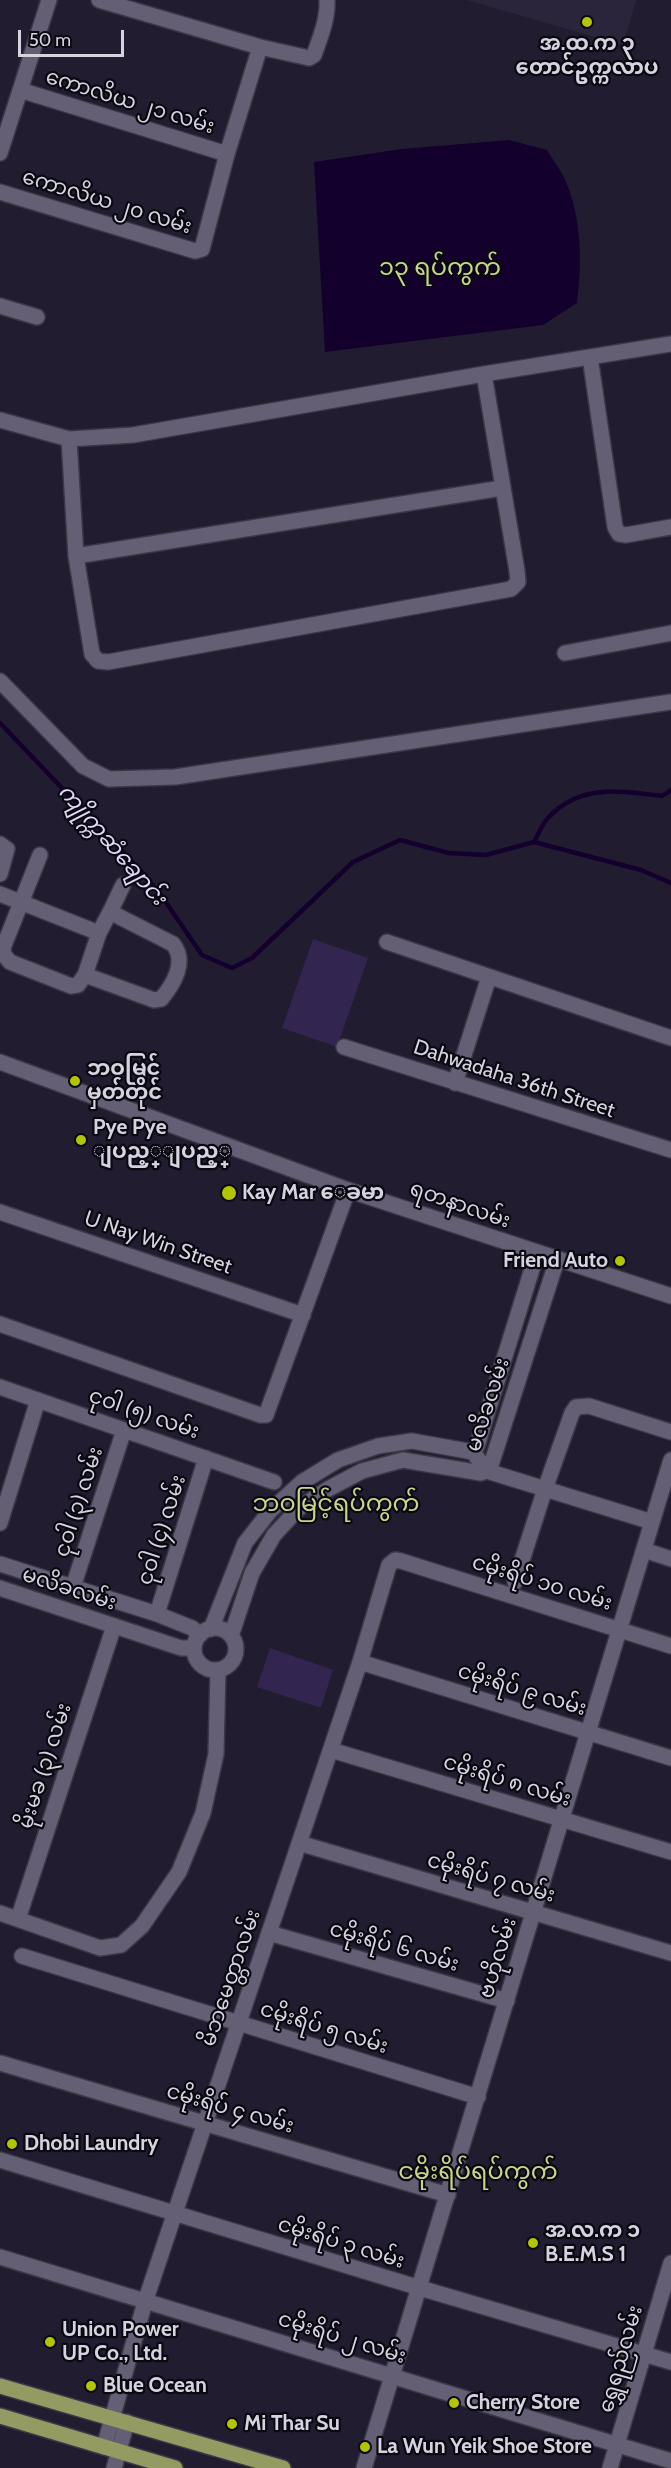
<!DOCTYPE html>
<meta charset="utf-8">
<style>
body{margin:0}
#map{position:relative;width:671px;height:2468px;overflow:hidden;background:#211c2f;font-family:Cabin,sans-serif}
canvas{display:block}
.scale{position:absolute;left:18px;top:30px;width:106px;height:27px;box-sizing:border-box;border:3px solid #d6d3e0;border-top:0;padding-left:8px;font-size:18px;line-height:21px;white-space:nowrap;color:#d6d3e0;-webkit-text-stroke:4px #0a0810;paint-order:stroke}
</style>
<div id="map">
<canvas width="671" height="2468"></canvas>
<div class="scale">50 m</div>
</div>
<script>
const ctx = document.querySelector('canvas').getContext('2d');
ctx.lineJoin = 'round';
function paint(path, color) { ctx.fillStyle = color; ctx.fill(path, 'evenodd'); }
function trace(path, color, width, dash) { ctx.strokeStyle = color; ctx.lineWidth = width; ctx.lineCap = dash ? 'butt' : 'round'; ctx.setLineDash(dash || []); ctx.stroke(path); }
function drawText(font, color, halo, rows, align = 'center') {
  ctx.font = font + ' Cabin,"Noto Sans Myanmar",sans-serif'; ctx.lineWidth = 4.5; ctx.setLineDash([]); ctx.textBaseline = 'middle'; ctx.strokeStyle = halo; ctx.fillStyle = color; for (const [text, x, y, turn = 0] of rows) {
    ctx.save(); ctx.translate(x, y); ctx.rotate((+turn || 0) * Math.PI / 180); ctx.textAlign = isNaN(turn) ? turn : align; if (halo) ctx.strokeText(text, 0, 0); ctx.fillText(text, 0, 0); ctx.restore();
  }
}
paint(new Path2D(`
 M 467,0 L 636,0 L 623,45 Z`), '#2b253c');
paint(new Path2D(`
 M 313,939 L 368,958 L 337,1047 L 282,1028 Z
 M 270,1648 L 333,1670 L 321,1708 L 257,1687 Z`), '#32254f');
paint(new Path2D(`
 M 509,140 L 547,150 C 553,161 562,171 566,182 C 582,220 582,263 577,303 L 543,325 L 325,352 L 314,162 L 402,149 Z`), '#13002d');
trace(new Path2D(`
 M 0,723 L 141,871 L 163,898 L 202,955 L 232,968 L 252,958 L 353,862 L 400,840 L 449,853 L 486,855 L 534,842 L 641,870 L 671,883
 M 534,842 C 538,835 542,824 548,818 C 580,783 621,791 662,796 L 671,790`), '#13002d', 4.5);
const minor = new Path2D(`
 M 99,0 L 260,47 L 309,58 L 314,55 C 320,38 328,19 327,0
 M 20,90 L 227,154
 M 0,153 L 49,0
 M 0,192 L 195,251 L 202,249 L 227,154 L 260,47
 M 0,306 L 37,317
 M 590,357 L 615,527 L 619,534 L 626,535 L 671,527
 M 0,420 L 69,439 L 133,435 L 484,374 L 671,344
 M 69,439 L 76,556 L 92,654 L 98,661 L 108,662 L 511,589 L 518,582 L 517,571 L 484,374
 M 76,556 L 502,488
 M 565,653 L 671,633
 M 0,681 L 83,766 L 109,779 L 175,777 L 671,702
 M 0,844 L 7,849 L 0,874
 M 40,855 L 3,948 L 4,955 L 10,962 L 71,986 L 78,985 L 85,975
 M 0,894 L 99,933
 M 110,912 L 173,944 C 187,961 174,984 161,999 L 154,1000 L 85,975 L 99,933 Z
 M 110,912 L 123,885
 M 387,942 L 671,1038
 M 344,1047 L 671,1150
 M 455,1083 L 489,977
 M 0,1212 L 303,1315
 M 0,1324 L 260,1415 L 266,1415 L 348,1190
 M 0,1387 L 274,1482
 M 473,1452 L 487,1471 L 652,1522
 M 0,1523 L 38,1400
 M 644,1550 L 671,1559
 M 0,1564 L 157,1614 L 192,1628 L 200,1635
 M 515,1582 L 545,1489 L 572,1413 L 576,1407 L 589,1406 L 671,1432
 M 73,1587 L 124,1430
 M 0,1588 L 181,1648 L 194,1648
 M 157,1614 L 206,1458
 M194 1649a21 21 0 1 1 42 0a21 21 0 1 1-42 0Z
 M 211,1629 L 245,1543 L 270,1511 L 302,1482 L 338,1460 L 378,1446 L 412,1441 L 473,1452 L 477,1446 L 537,1253
 M 231,1636 L 252,1573 L 274,1535 L 299,1508 L 328,1489 L 362,1471 L 403,1460 L 481,1473 L 487,1471 L 491,1465 L 557,1260
 M 360,1662 L 671,1758
 M 331,1750 L 671,1852
 M 299,1843 L 671,1953
 M 0,1913 L 100,1948 L 121,1945 L 142,1926 L 179,1872 L 203,1813 L 216,1754 L 218,1670
 M 18,1919 L 114,1626
 M 269,1933 L 507,2001
 M 22,1956 L 478,2097
 M 0,2063 L 448,2195
 M 0,2160 L 420,2288 L 671,2362
 M 0,2257 L 671,2461
 M 104,2447 L 145,2302 L 360,1662 L 389,1565 L 395,1560 L 401,1561 L 671,1646
 M 114,2468 L 127,2422
 M 364,2468 L 671,1460
 M 610,2468 L 671,2263`);
const secondary = new Path2D(`
 M 0,1062 L 348,1190 L 671,1296`);
const primary = new Path2D(`
 M 0,2386 L 283,2468
 M 0,2416 L 175,2468`);
trace(minor, '#3c3746', 18);
trace(secondary, '#3c3746', 18);
trace(primary, '#3c3746', 18);
trace(minor, '#645f75', 15);
trace(secondary, '#645f75', 15);
trace(primary, '#939b63', 15);
for (const [x, y, r, color] of [
 [587,22,6,"#b1c500"],
 [75,1081,6,"#b1c500"],
 [81,1140,6,"#b1c500"],
 [229,1193,8,"#b1c500"],
 [620,1261,6,"#b1c500"],
 [12,2144,6,"#b1c500"],
 [533,2243,6,"#b1c500"],
 [50,2342,6,"#b1c500"],
 [91,2386,6,"#b1c500"],
 [454,2403,6,"#b1c500"],
 [232,2424,6,"#b1c500"],
 [365,2447,6,"#b1c500"]
]) { const dot = new Path2D(); dot.arc(x, y, r, 0, 2 * Math.PI); ctx.fillStyle = color; ctx.fill(dot); trace(dot, '#0a0810', 2); }
drawText('bold 21px', '#d6d3e0', '#0a0810', [
 ["အ.ထ.က ၃",587,44,"center"],
 ["တောင်ဥက္ကလာပ",587,68,"center"],
 ["ဘဝမြင့်",87,1069],
 ["မှတ်တိုင်",87,1093],
 ["Pye Pye",93,1128],
 ["ျပည့္ျပည့္",93,1152],
 ["Kay Mar ေခမာ",242,1193],
 ["Friend Auto",608,1261,"right"],
 ["Dhobi Laundry",24,2144],
 ["အ.လ.က ၁",545,2231],
 ["B.E.M.S 1",545,2255],
 ["Union Power",62,2330],
 ["UP Co., Ltd.",62,2354],
 ["Blue Ocean",103,2386],
 ["Cherry Store",466,2403],
 ["Mi Thar Su",244,2424],
 ["La Wun Yeik Shoe Store",377,2447]
], 'left');
drawText('21px', '#d6d3e0', '#0a0810', [
 ["ကောလိယ ၂၁ လမ်း",130,102,17],
 ["ကောလိယ ၂၀ လမ်း",107,202,17],
 ["Dahwadaha 36th Street",514,1079,18],
 ["ရတနာလမ်း",460,1205,19],
 ["U Nay Win Street",158,1243,19],
 ["မလိခလမ်း",488,1405,-72],
 ["ငုဝါ (၅) လမ်း",144,1414,19],
 ["ငုဝါ (၃) လမ်း",79,1502,-72],
 ["ငုဝါ (၄) လမ်း",162,1530,-72],
 ["ငမိုးရိပ် ၁၀ လမ်း",542,1583,17],
 ["မလိခလမ်း",69,1589,18],
 ["ငမိုးရိပ် ၉ လမ်း",522,1690,17],
 ["မိုးမခ (၃) လမ်း",45,1766,-72],
 ["ငမိုးရိပ် ၈ လမ်း",507,1781,17],
 ["ငမိုးရိပ် ၇ လမ်း",491,1878,16],
 ["ငမိုးရိပ် ၆ လမ်း",394,1947,16],
 ["ဗဟိုလမ်း",498,1958,-73],
 ["မိဘမေတ္တာလမ်း",231,1978,-71],
 ["ငမိုးရိပ် ၅ လမ်း",324,2028,17],
 ["ငမိုးရိပ် ၄ လမ်း",230,2109,16],
 ["ငမိုးရိပ် ၃ လမ်း",341,2243,17],
 ["ငမိုးရိပ် ၂ လမ်း",342,2338,17],
 ["ရွှေရည်လမ်း",621,2359,-74]
]);
drawText('italic 22px', '#e0d8fa', '#0a0810', [
 ["ကျိုက္ကဆံချောင်း",112,845,49]
]);
drawText('24px', '#c8d68a', '#0a0810', [
 ["၁၃ ရပ်ကွက်",440,268],
 ["ဘဝမြင့်ရပ်ကွက်",336,1504],
 ["ငမိုးရိပ်ရပ်ကွက်",478,2172]
]);
</script>
